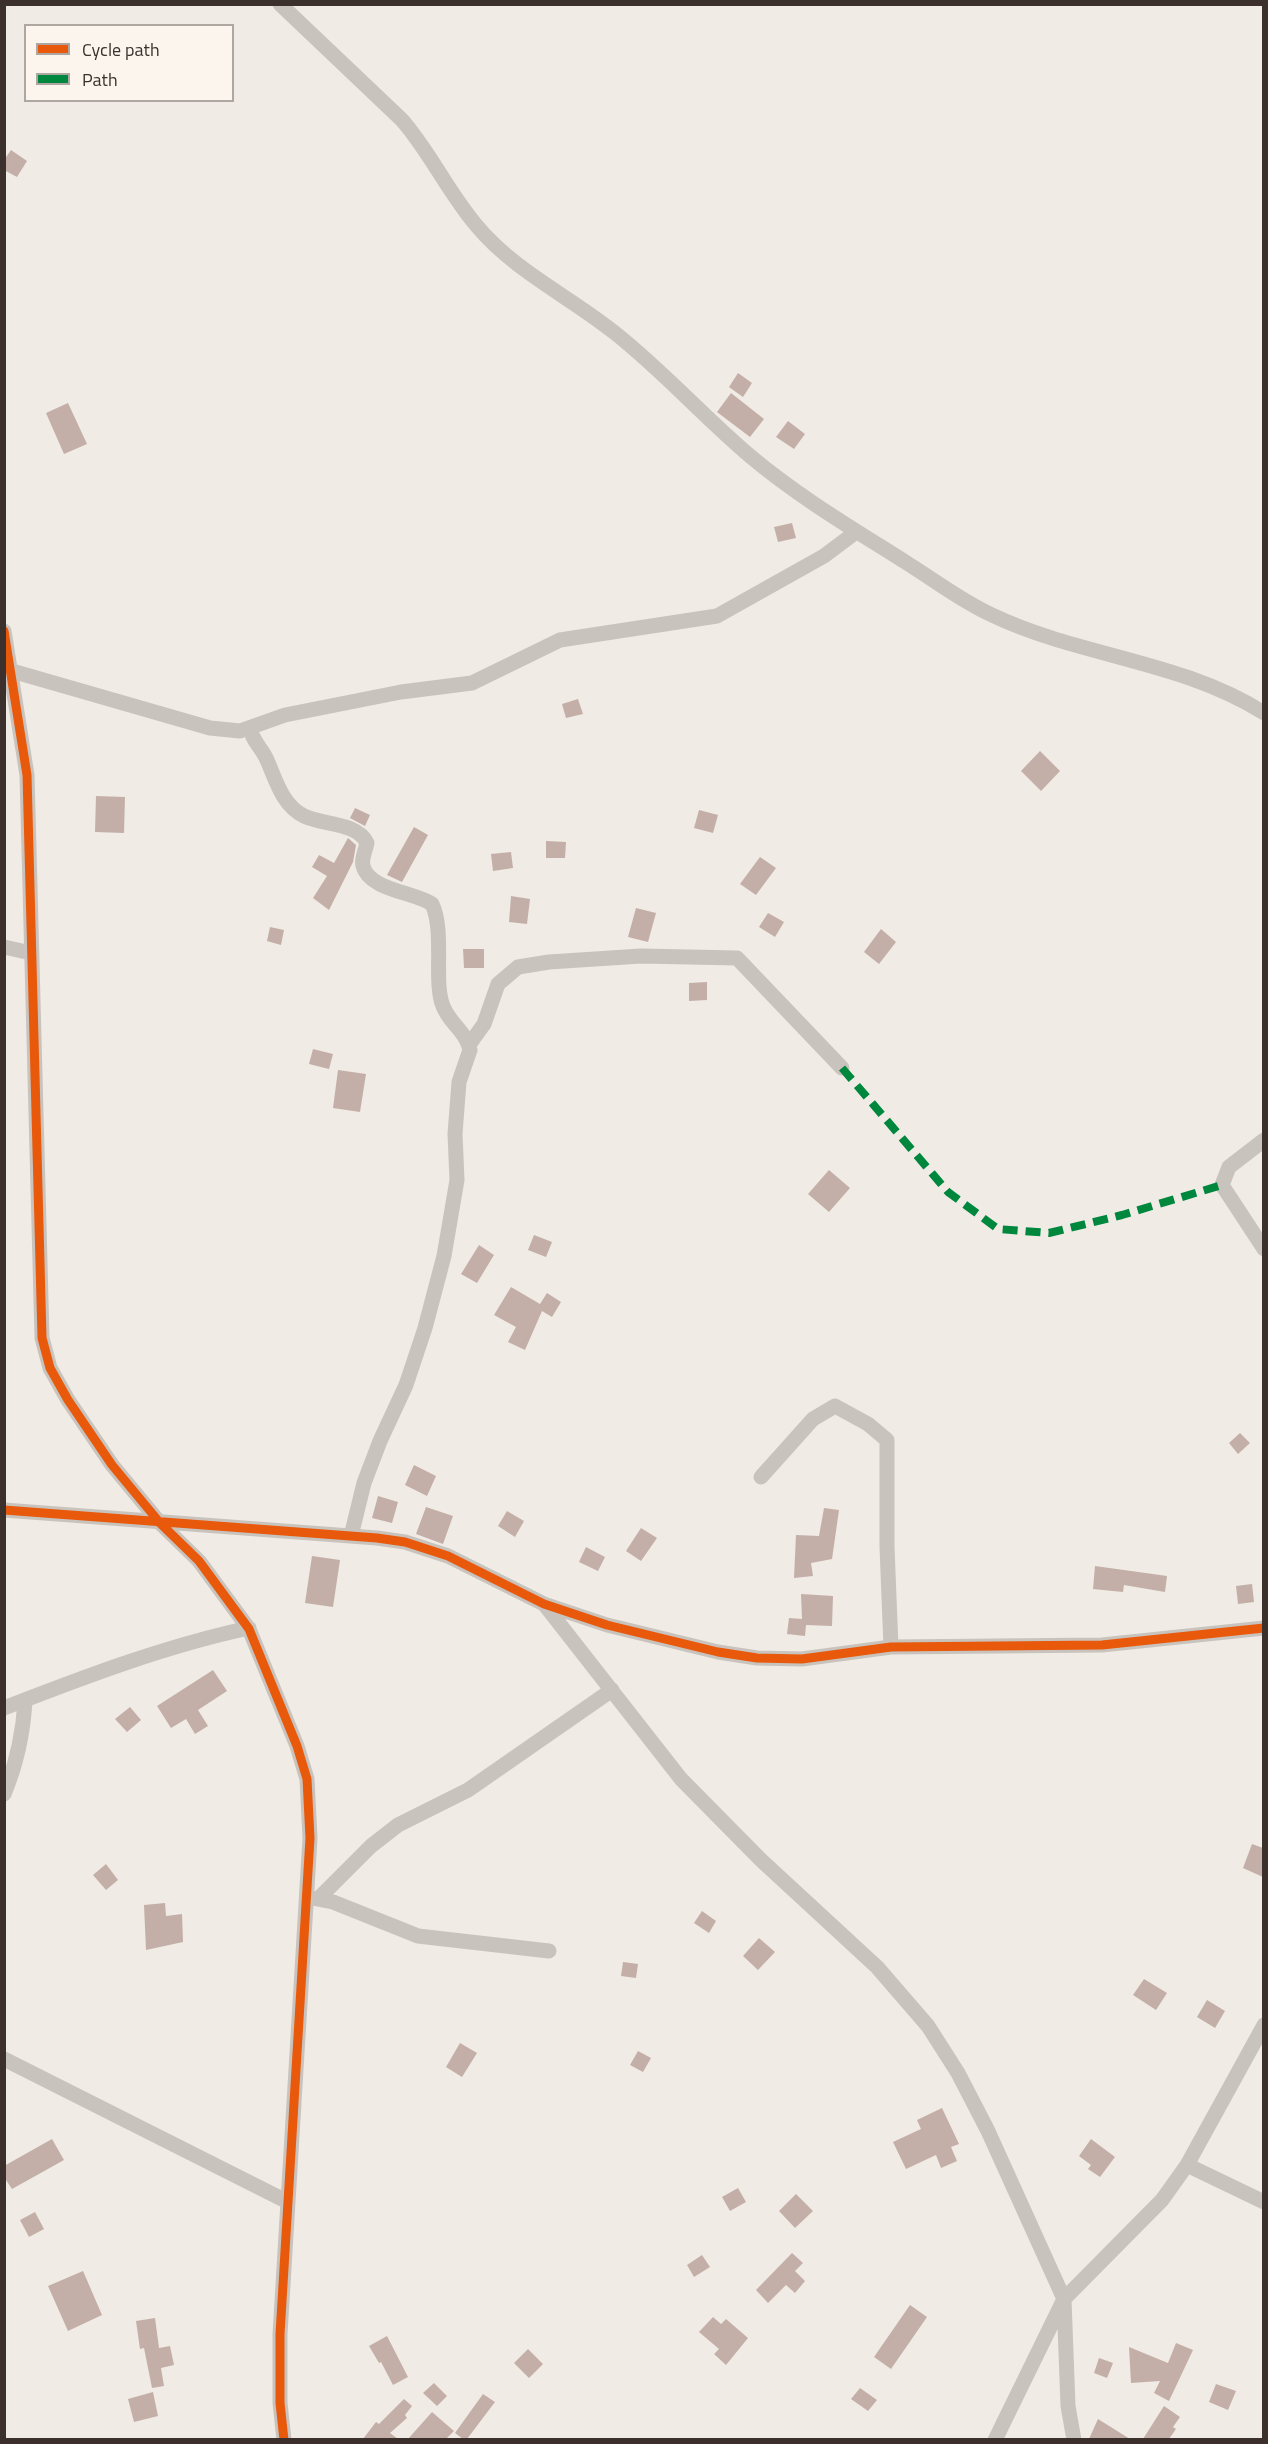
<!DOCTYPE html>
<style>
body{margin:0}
#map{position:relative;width:1268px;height:2444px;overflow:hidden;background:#f0ebe5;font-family:"Titillium Web",sans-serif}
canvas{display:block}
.frame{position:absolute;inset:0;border:6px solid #3b302b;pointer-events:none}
.legend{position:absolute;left:24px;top:24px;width:210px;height:78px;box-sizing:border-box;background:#fbf5ee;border:2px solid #aea6a0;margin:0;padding:8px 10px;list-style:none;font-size:18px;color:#3b302b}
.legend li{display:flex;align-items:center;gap:12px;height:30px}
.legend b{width:30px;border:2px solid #aea6a0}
</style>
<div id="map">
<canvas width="1268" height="2444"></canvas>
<div class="frame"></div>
<ul class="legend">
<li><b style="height:8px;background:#e8590c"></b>Cycle path</li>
<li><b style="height:8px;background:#00873e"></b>Path</li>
</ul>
</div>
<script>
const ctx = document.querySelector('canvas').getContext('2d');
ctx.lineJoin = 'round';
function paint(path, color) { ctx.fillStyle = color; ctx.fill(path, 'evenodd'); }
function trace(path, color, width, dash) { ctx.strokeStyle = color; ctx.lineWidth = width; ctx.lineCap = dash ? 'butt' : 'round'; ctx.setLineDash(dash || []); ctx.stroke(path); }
paint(new Path2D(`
 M 11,150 L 27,161 L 17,177 L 4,170 L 4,160 Z
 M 738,373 L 752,383 L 743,397 L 729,387 Z
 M 731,393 L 764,419 L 750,437 L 717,412 Z
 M 68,403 L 87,444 L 64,454 L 46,413 Z
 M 788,421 L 805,434 L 794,449 L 776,437 Z
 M 792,523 L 796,538 L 778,542 L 774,527 Z
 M 578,699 L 583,714 L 566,718 L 562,704 Z
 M 1040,751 L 1060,771 L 1041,791 L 1021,771 Z
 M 96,796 L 125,797 L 124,833 L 95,832 Z
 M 355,808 L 370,815 L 365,826 L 350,818 Z
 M 699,810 L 718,815 L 713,833 L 694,828 Z
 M 414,827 L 428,835 L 402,882 L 387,875 Z
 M 348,838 L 356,845 L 353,862 L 329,910 L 313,898 L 327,876 L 312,867 L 319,855 L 334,863 Z
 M 546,841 L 566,842 L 565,858 L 546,858 Z
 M 511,852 L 513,868 L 493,871 L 491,854 Z
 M 760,857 L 776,868 L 756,895 L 740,884 Z
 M 511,896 L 530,899 L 527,924 L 509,922 Z
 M 636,908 L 656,913 L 648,942 L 628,937 Z
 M 768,913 L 784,922 L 775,937 L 759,927 Z
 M 270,927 L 284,930 L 281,945 L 267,941 Z
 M 881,929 L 896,942 L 879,964 L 864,952 Z
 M 463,949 L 484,949 L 484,968 L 464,968 Z
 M 707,982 L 707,1000 L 689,1001 L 689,983 Z
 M 313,1049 L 333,1054 L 329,1069 L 309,1064 Z
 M 338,1070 L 366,1074 L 360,1112 L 333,1108 Z
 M 829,1170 L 850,1188 L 829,1212 L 808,1194 Z
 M 534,1235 L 552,1242 L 546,1257 L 528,1250 Z
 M 479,1245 L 494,1255 L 477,1283 L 461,1274 Z
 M 511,1287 L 540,1304 L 547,1293 L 561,1302 L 552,1317 L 542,1311 L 525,1350 L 508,1342 L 516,1327 L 494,1315 Z
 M 1240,1433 L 1250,1443 L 1238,1454 L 1229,1443 Z
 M 414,1465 L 436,1476 L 427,1496 L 405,1485 Z
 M 378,1496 L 398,1502 L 392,1523 L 372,1518 Z
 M 426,1507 L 453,1516 L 443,1544 L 416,1534 Z
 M 824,1508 L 839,1510 L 832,1559 L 811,1563 L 813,1576 L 794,1578 L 796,1535 L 819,1536 Z
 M 507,1511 L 524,1521 L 515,1537 L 498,1526 Z
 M 641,1528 L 657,1538 L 641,1561 L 626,1551 Z
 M 586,1547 L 605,1557 L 598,1571 L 579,1562 Z
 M 312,1556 L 340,1560 L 333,1607 L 305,1603 Z
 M 1095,1566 L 1167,1576 L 1165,1592 L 1124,1585 L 1123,1592 L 1093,1589 Z
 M 1252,1584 L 1254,1602 L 1238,1604 L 1236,1586 Z
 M 801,1594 L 833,1596 L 832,1626 L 806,1625 L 805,1636 L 787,1634 L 789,1618 L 802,1619 Z
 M 213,1670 L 227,1691 L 198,1710 L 208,1726 L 195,1734 L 186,1719 L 171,1728 L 157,1706 Z
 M 130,1707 L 141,1720 L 127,1732 L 115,1719 Z
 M 1252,1844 L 1263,1848 L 1263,1877 L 1243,1868 Z
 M 106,1864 L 118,1880 L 106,1890 L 93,1875 Z
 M 165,1903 L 166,1916 L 182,1914 L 183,1942 L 146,1950 L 144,1905 Z
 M 702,1911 L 716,1921 L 709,1933 L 694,1923 Z
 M 759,1938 L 775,1952 L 758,1970 L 743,1956 Z
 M 623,1962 L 638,1964 L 636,1978 L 621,1976 Z
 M 1144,1979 L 1167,1993 L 1156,2010 L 1133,1995 Z
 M 1207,2000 L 1225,2011 L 1215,2028 L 1197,2017 Z
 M 460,2043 L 477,2053 L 462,2077 L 446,2067 Z
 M 638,2051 L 651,2058 L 643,2072 L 630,2065 Z
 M 942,2108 L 959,2144 L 951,2147 L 957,2161 L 941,2168 L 936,2155 L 906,2169 L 893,2142 L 921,2129 L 917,2120 Z
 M 52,2139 L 64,2160 L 12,2189 L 4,2177 L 4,2166 Z
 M 1091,2139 L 1115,2157 L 1100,2177 L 1088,2169 L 1091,2165 L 1079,2156 Z
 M 738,2188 L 746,2202 L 730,2211 L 722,2197 Z
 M 796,2194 L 813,2211 L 795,2228 L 779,2211 Z
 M 35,2212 L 44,2229 L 29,2237 L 20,2220 Z
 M 792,2253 L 803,2263 L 795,2271 L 805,2281 L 795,2293 L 786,2285 L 768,2303 L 756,2290 Z
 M 702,2255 L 710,2267 L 694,2277 L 687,2265 Z
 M 83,2271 L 102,2315 L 68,2331 L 48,2286 Z
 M 910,2305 L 927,2317 L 891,2369 L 874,2357 Z
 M 713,2317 L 721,2324 L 726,2319 L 748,2338 L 726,2365 L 714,2354 L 719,2349 L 699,2332 Z
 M 155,2318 L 159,2348 L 170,2346 L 174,2365 L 161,2368 L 164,2386 L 152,2388 L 144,2348 L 140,2349 L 136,2321 Z
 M 387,2336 L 408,2377 L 393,2385 L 381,2362 L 379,2363 L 369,2346 Z
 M 1176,2343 L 1193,2350 L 1169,2401 L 1154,2393 L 1160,2381 L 1131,2383 L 1129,2347 L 1168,2363 Z
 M 528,2349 L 543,2364 L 529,2378 L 514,2363 Z
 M 1099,2358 L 1113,2363 L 1107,2378 L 1094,2373 Z
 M 434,2383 L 447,2396 L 437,2406 L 423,2393 Z
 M 1216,2384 L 1236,2391 L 1228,2410 L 1209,2402 Z
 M 860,2388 L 877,2400 L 868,2411 L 851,2399 Z
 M 153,2392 L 158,2416 L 134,2422 L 128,2399 Z
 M 483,2394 L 495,2402 L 467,2439 L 463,2439 L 455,2433 Z
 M 404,2399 L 412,2406 L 405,2415 L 407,2418 L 390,2433 L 398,2439 L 363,2439 L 376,2422 L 379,2424 Z
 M 1164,2406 L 1180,2417 L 1173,2427 L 1176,2429 L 1169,2439 L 1143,2439 Z
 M 432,2412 L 454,2431 L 446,2439 L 408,2439 Z
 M 1098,2419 L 1130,2439 L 1089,2439 Z`), '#c3afa7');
trace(new Path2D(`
 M 280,4 L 402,120 C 430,152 448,192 476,225 C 514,271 569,296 615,333 C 663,371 704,417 750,456 C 800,498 855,530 910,565 C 937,582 963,602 992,615 C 1080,657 1180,660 1264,713
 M 4,631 L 27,775 L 42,1338 L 50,1368 L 68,1400 L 112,1465 L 160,1523 L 199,1561 L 249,1629 L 297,1746 L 307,1779 L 310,1838 L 280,2334 L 280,2403 L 284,2440
 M 12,671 L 210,728 L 240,731 L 285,715 L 401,692 L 472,683 L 560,640 L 717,616 L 824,556 L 856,532
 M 250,728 C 252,741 262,748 267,760 C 276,780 282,805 304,816 C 322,825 357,822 367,843 C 366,850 361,858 363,866 C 369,890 414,892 432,904 C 445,931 433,982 443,1006 C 449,1023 466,1031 470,1050 L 459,1082 L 455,1134 L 457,1180 L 444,1256 L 425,1328 L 406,1385 L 380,1441 L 364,1483 L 351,1536
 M 4,947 L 31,953
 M 469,1045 L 484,1024 L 498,984 L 518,967 L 549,962 L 641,956 L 737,958 L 842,1068
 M 1264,1140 L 1229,1167 L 1222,1185 L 1264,1249
 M 761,1477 L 813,1419 L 835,1406 L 868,1424 L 887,1440 L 887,1547 L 891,1647
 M 4,1510 L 377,1538 L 405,1542 L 448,1556 L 544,1604 L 607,1625 L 718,1652 L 757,1658 L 802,1659 L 891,1647 L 1102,1645 L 1264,1628
 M 544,1604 L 681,1779 L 761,1860 L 877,1967 L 928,2026 L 958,2073 L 988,2131 L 1064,2299 L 1068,2406 L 1074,2440
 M 4,1708 C 84,1677 165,1646 249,1628
 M 4,1794 C 17,1763 23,1735 25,1701
 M 312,1898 L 333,1902 L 418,1936 L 549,1951
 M 319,1898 L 371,1846 L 398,1825 L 468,1790 L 612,1690
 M 4,2059 L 286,2201
 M 1187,2165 L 1264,2202
 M 995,2440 L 1064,2299 L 1162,2200 L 1187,2165 L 1264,2025`), '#c9c3be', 15);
trace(new Path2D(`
 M 842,1068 L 948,1192 L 998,1229 L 1049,1233 L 1122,1215 L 1222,1185`), '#00873e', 8, [15, 8]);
trace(new Path2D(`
 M 4,631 L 27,775 L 42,1338 L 50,1368 L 68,1400 L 112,1465 L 160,1523 L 199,1561 L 249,1629 L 297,1746 L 307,1779 L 310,1838 L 280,2334 L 280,2403 L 284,2440
 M 4,1510 L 377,1538 L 405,1542 L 448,1556 L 544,1604 L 607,1625 L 718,1652 L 757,1658 L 802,1659 L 891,1647 L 1102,1645 L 1264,1628`), '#e8590c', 9);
</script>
